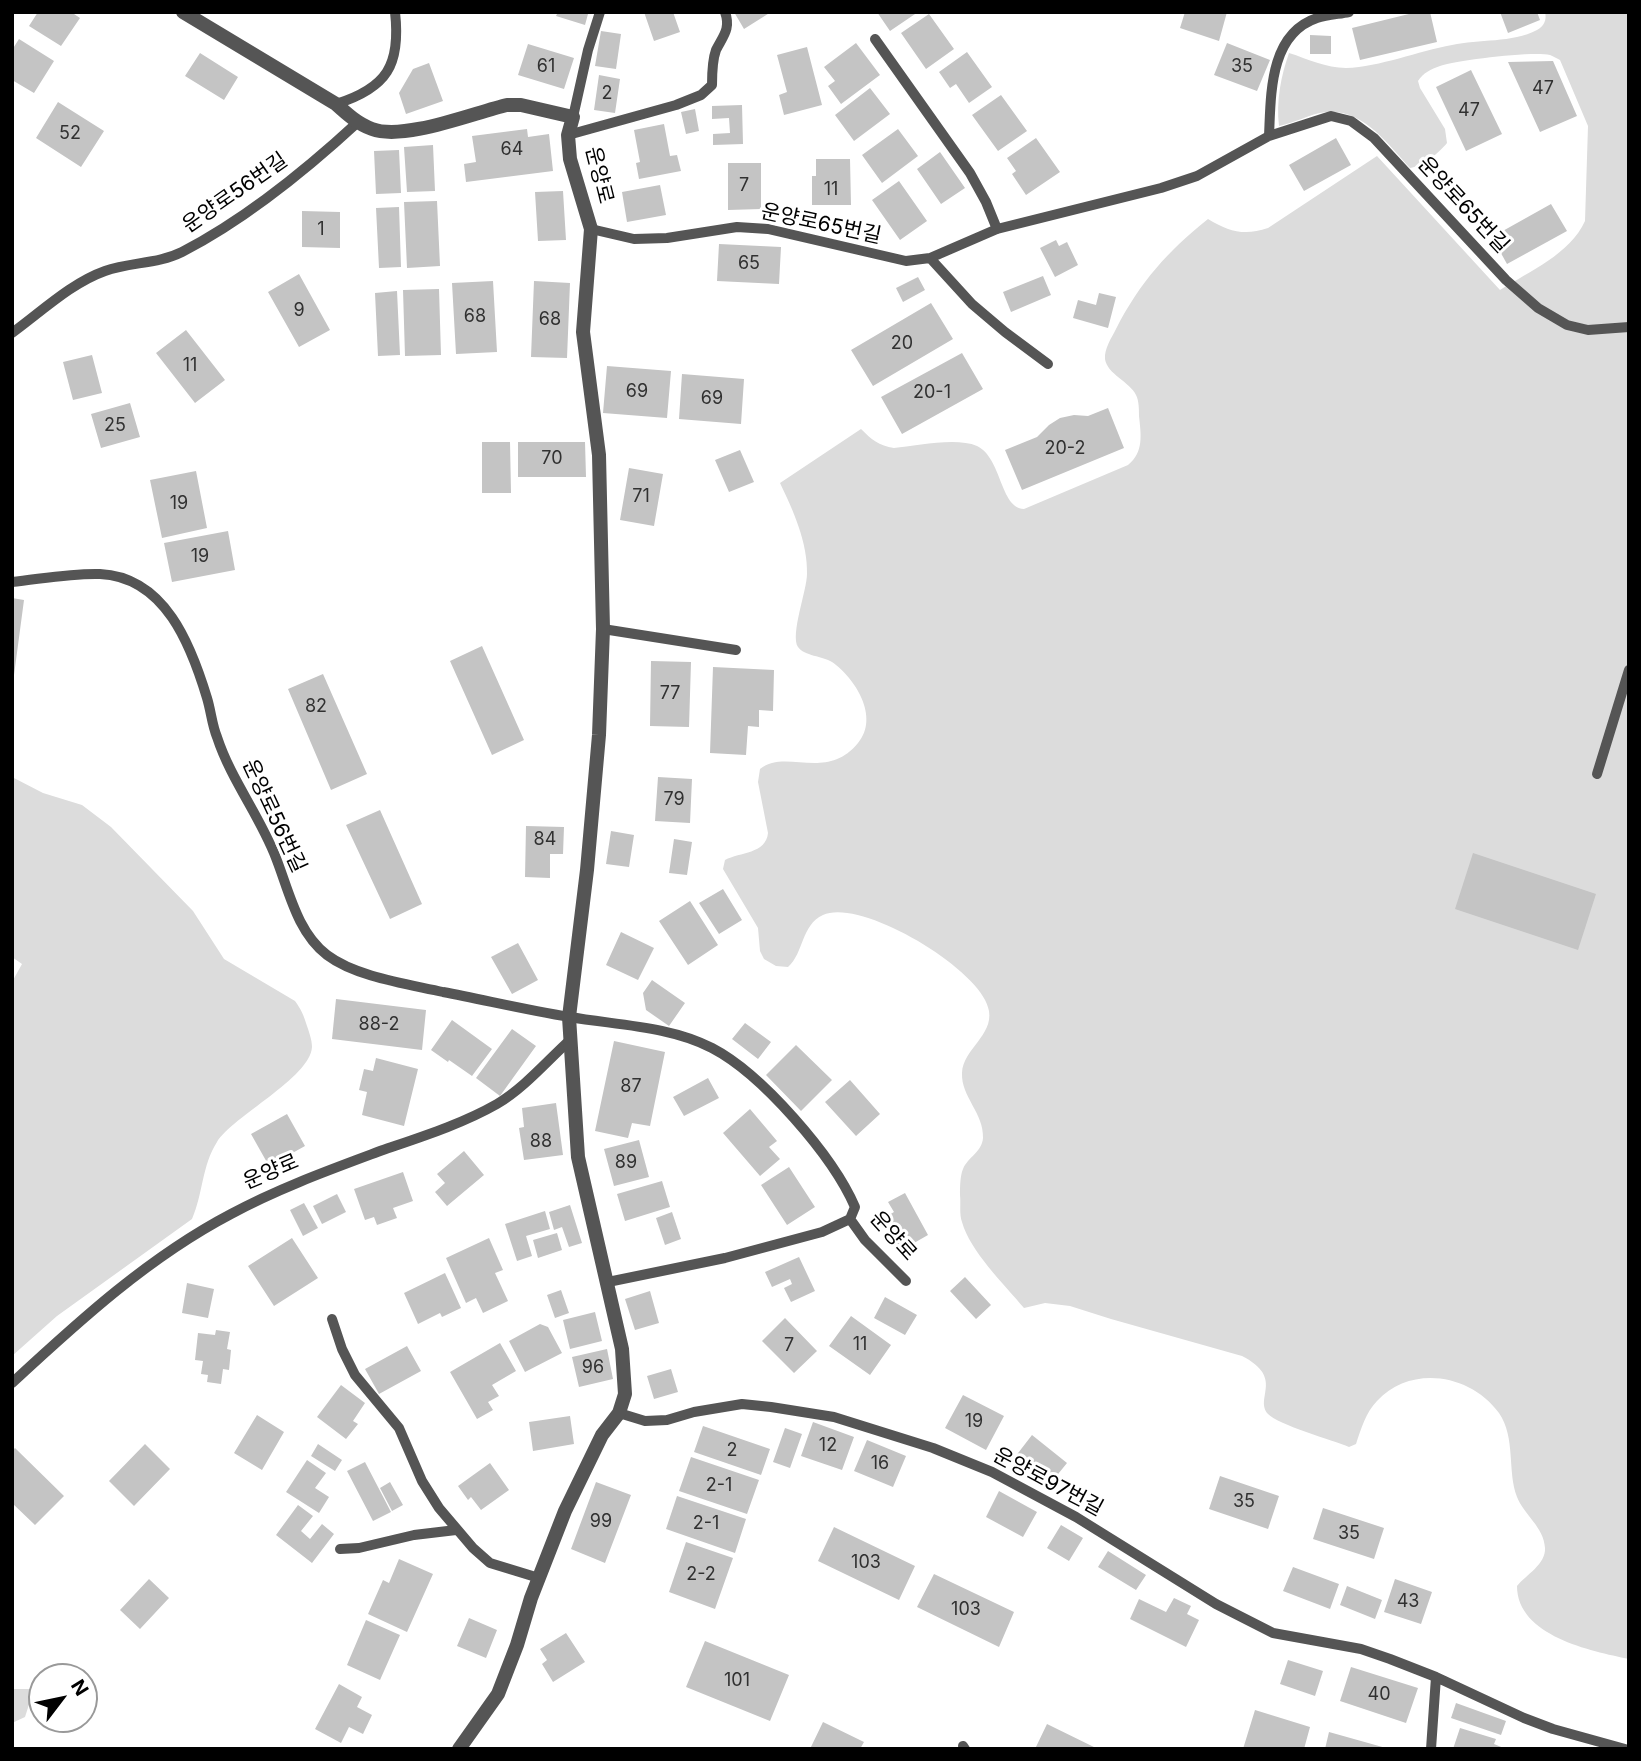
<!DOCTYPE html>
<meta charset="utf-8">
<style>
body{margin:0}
#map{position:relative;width:1641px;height:1761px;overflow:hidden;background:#fff;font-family:Inter,sans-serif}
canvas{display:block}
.frame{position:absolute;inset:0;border:14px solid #000;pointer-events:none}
.north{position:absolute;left:28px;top:1663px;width:70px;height:70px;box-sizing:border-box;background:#fff;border:2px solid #999;border-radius:50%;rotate:58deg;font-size:19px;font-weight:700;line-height:28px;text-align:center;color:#000}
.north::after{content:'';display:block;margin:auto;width:24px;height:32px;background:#000;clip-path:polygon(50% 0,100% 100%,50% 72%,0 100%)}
</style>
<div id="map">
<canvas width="1641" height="1761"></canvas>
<div class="frame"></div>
<div class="north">N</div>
</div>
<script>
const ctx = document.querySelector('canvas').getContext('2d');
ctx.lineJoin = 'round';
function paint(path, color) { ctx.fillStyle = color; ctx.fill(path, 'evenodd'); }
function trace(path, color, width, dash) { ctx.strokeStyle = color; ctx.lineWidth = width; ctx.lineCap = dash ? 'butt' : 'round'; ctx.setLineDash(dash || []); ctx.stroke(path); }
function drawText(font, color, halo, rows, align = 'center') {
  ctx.font = font + ' Inter,"Noto Sans KR",sans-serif'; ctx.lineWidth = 6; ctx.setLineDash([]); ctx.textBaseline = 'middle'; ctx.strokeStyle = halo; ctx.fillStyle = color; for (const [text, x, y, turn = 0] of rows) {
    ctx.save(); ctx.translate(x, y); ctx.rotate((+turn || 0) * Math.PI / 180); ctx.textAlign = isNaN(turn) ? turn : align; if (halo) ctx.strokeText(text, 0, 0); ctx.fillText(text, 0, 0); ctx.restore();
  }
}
paint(new Path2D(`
 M 1545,12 L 1629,12 L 1629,1659 C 1591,1651 1517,1636 1517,1586 C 1526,1575 1546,1564 1545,1548 C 1544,1527 1524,1515 1517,1497 C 1507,1471 1516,1438 1499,1413 C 1471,1374 1411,1364 1377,1401 C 1366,1412 1361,1429 1356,1444 L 1349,1447 C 1333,1440 1278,1425 1268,1414 C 1254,1398 1285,1378 1242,1356 L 1111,1319 L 1070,1306 L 1045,1303 L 1024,1308 C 1004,1284 970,1251 962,1222 C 959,1214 961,1204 960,1195 C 960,1188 960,1176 963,1169 C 968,1157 982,1152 983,1138 C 984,1113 961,1097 962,1073 C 963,1049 993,1036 989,1011 C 984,971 861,897 823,915 C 801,925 804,953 788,967 L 776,966 L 764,959 L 760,951 L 758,928 L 723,869 L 725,860 C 740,852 766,854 768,833 L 758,782 L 760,769 C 786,748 826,782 858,743 C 880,717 855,678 832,662 C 823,656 804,656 798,647 C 790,635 807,590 807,574 C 808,543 793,510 780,483 L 861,429 C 871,439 879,446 894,448 C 916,446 956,437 977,446 C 1002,458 1000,508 1024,509 L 1128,465 C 1144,452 1141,435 1139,416 C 1139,409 1139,401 1136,395 C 1130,382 1107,374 1105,359 C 1104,349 1112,337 1116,329 C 1140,282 1168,251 1208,219 C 1229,232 1245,236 1268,228 L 1377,156 L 1500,290 C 1530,271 1570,254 1585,221 L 1588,126 L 1560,60 C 1556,58 1553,56 1550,55 C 1532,51 1458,60 1440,66 C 1431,69 1423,73 1418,81 L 1420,88 L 1445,129 L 1447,143 C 1439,153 1423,166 1410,168 C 1388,144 1362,108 1326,112 C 1309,114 1295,123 1279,126 C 1276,101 1281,76 1289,53 C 1308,59 1326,68 1346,68 C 1380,67 1418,51 1452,45 C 1479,39 1512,43 1537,30 C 1544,26 1547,20 1545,12 Z
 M 12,777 L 43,793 L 82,805 L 111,827 L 193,911 L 224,959 L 295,1001 C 301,1009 304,1016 307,1026 C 309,1032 312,1040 312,1047 C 310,1078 233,1116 217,1142 C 202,1165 203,1194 192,1219 L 57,1316 L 12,1356 L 12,982 L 22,964 L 12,957 Z
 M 12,1689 L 34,1689 L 25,1717 L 12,1723 Z`), '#dcdcdc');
paint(new Path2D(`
 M 38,12 L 71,12 L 80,18 L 61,46 L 29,26 Z
 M 558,12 L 582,12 L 588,14 L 585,25 L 556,16 Z
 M 644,12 L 673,12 L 680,32 L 654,41 Z
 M 734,12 L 771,12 L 744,29 Z
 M 877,12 L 918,12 L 890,31 Z
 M 1185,12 L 1227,12 L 1219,41 L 1180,28 Z
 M 1417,12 L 1430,12 L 1437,42 L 1360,60 L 1352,28 Z
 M 1500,12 L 1537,12 L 1540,20 L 1508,33 Z
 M 929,14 L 954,49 L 926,69 L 901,33 Z
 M 601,31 L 621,34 L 616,69 L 595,66 Z
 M 1310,35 L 1331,36 L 1331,54 L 1310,54 Z
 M 19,39 L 54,61 L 34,93 L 12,80 L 12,50 Z
 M 856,43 L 880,75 L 841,104 L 828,86 L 835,81 L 824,67 Z
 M 1227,43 L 1270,60 L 1257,91 L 1214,75 Z
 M 528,44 L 574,58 L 564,89 L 518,75 Z
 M 807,47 L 822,105 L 784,115 L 779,95 L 787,92 L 777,55 Z
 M 967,52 L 992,87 L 969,103 L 956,84 L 950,88 L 939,72 Z
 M 200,53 L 238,77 L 224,100 L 185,76 Z
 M 1553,61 L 1577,116 L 1540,132 L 1508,62 Z
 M 429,63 L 443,101 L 406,114 L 399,93 L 413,69 Z
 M 1471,70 L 1502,134 L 1466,151 L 1436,87 Z
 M 599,75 L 620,79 L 615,113 L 594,110 Z
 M 870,88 L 890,114 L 854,141 L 835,115 Z
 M 1001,95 L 1027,131 L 998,151 L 972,115 Z
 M 58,102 L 104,131 L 81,167 L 36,138 Z
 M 742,105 L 743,144 L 713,145 L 713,134 L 730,133 L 729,118 L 712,119 L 712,106 Z
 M 695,109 L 699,131 L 686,134 L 681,112 Z
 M 664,124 L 670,156 L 677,155 L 681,171 L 639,179 L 636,163 L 640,162 L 634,130 Z
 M 527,129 L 528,137 L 549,134 L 553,171 L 466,182 L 464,164 L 476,162 L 472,136 Z
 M 898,129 L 918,156 L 882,183 L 862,155 Z
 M 1036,138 L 1060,172 L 1026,195 L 1012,174 L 1016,171 L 1007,158 Z
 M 1336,138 L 1351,165 L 1304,191 L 1289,165 Z
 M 433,145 L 435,191 L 407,192 L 404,147 Z
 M 399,150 L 401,193 L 376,194 L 374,151 Z
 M 940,152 L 965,188 L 941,204 L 917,169 Z
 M 816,159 L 850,159 L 851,205 L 812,205 L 812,176 L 816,176 Z
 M 728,163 L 761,163 L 761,209 L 728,210 Z
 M 899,181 L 927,221 L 900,240 L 872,200 Z
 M 660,185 L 666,215 L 627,222 L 622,192 Z
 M 563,191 L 566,240 L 538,241 L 535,192 Z
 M 437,201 L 440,266 L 407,268 L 404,202 Z
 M 1551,204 L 1567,231 L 1507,264 L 1492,237 Z
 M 399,207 L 401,267 L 379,268 L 376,208 Z
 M 302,211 L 340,212 L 340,248 L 302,247 Z
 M 1056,240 L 1059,246 L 1067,242 L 1078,265 L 1055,277 L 1040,248 Z
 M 719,244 L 781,247 L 779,284 L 717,281 Z
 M 299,274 L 330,330 L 299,347 L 268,292 Z
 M 1043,276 L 1051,295 L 1011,312 L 1003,292 Z
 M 918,277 L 925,290 L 903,302 L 896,288 Z
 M 493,281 L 497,352 L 456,354 L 452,283 Z
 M 534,281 L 570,283 L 567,358 L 531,357 Z
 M 439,289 L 441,355 L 405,356 L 403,290 Z
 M 397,291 L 400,355 L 378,356 L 375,293 Z
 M 1099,293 L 1116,297 L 1108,328 L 1073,318 L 1078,300 L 1096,305 Z
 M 931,303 L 953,339 L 873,386 L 851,350 Z
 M 186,330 L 225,380 L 195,403 L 156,353 Z
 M 962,353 L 983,389 L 902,434 L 881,397 Z
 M 92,355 L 102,393 L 73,400 L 63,362 Z
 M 607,366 L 671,371 L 667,418 L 603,413 Z
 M 682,374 L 744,379 L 741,424 L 679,419 Z
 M 130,403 L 140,437 L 101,448 L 91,414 Z
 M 1108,408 L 1124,448 L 1022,490 L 1005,450 L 1037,437 L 1049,425 L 1060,418 L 1074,415 L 1088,416 Z
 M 482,442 L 510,442 L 511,493 L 482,493 Z
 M 518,442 L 585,442 L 586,477 L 518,477 Z
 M 740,450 L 754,482 L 729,492 L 715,460 Z
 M 629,468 L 663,474 L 654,526 L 620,520 Z
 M 196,471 L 207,528 L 162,538 L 150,480 Z
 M 228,531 L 235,570 L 172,582 L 164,543 Z
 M 12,598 L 24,600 L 14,675 L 12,674 Z
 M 482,646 L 524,740 L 492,755 L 450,661 Z
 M 651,661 L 691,662 L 689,727 L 650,726 Z
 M 713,667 L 774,670 L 773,711 L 759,710 L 759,727 L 748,726 L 746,755 L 710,753 Z
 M 323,674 L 367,774 L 331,790 L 288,689 Z
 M 658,777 L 692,779 L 690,823 L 655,821 Z
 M 380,810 L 422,904 L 390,919 L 346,825 Z
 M 526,826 L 564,827 L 563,854 L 550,854 L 550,878 L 525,877 Z
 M 611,831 L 634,835 L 629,867 L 606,864 Z
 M 674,839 L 692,842 L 687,875 L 669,873 Z
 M 1473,853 L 1596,894 L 1578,950 L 1455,909 Z
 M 723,889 L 742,920 L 719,934 L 699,903 Z
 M 690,901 L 718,945 L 688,965 L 659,921 Z
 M 621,932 L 654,948 L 638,980 L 606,965 Z
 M 518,943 L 538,980 L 512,994 L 491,957 Z
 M 652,980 L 685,1003 L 669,1026 L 646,1010 L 643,993 Z
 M 336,999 L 426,1010 L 422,1050 L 332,1039 Z
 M 452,1020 L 492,1049 L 472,1076 L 449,1060 L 448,1062 L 431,1050 Z
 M 745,1023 L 771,1042 L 758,1059 L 732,1039 Z
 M 512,1029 L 536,1046 L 500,1096 L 476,1078 Z
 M 614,1041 L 665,1052 L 650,1126 L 632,1123 L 628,1138 L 595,1131 Z
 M 796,1045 L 832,1080 L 801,1111 L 766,1075 Z
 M 376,1058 L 418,1069 L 404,1126 L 362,1115 L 367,1092 L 359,1090 L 364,1069 L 373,1071 Z
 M 708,1078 L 719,1098 L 684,1116 L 673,1097 Z
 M 850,1080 L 880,1114 L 856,1136 L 825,1102 Z
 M 556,1103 L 563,1155 L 524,1160 L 519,1128 L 524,1127 L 522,1108 Z
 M 750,1109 L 777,1141 L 769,1147 L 780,1159 L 760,1176 L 723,1133 Z
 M 287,1114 L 305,1146 L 269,1166 L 251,1134 Z
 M 639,1140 L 649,1177 L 614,1186 L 604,1149 Z
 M 464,1151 L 484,1175 L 447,1206 L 435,1192 L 445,1183 L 437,1174 Z
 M 789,1167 L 815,1207 L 787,1225 L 761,1185 Z
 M 403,1172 L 413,1201 L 393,1208 L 397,1218 L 377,1225 L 374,1217 L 365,1220 L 354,1189 Z
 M 662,1181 L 670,1207 L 625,1221 L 617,1194 Z
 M 905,1193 L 928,1235 L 900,1251 L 882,1219 L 894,1212 L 888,1202 Z
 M 337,1194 L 346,1212 L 322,1224 L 313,1206 Z
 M 304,1203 L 318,1228 L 303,1236 L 290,1210 Z
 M 570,1205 L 582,1243 L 569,1247 L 562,1227 L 554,1230 L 549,1212 Z
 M 545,1211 L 550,1229 L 526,1236 L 532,1256 L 517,1261 L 505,1224 Z
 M 672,1212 L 681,1239 L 665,1245 L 656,1218 Z
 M 557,1233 L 562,1250 L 538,1258 L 533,1240 Z
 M 292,1238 L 318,1278 L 274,1306 L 248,1266 Z
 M 489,1238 L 503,1270 L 495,1273 L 508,1301 L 483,1313 L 476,1298 L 466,1303 L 446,1258 Z
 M 799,1257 L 815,1291 L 791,1302 L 784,1288 L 792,1284 L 790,1279 L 772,1287 L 765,1272 Z
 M 445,1273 L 461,1308 L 442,1317 L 440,1313 L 418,1324 L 404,1293 Z
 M 965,1277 L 991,1305 L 976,1319 L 950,1291 Z
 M 187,1283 L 214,1289 L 208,1318 L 182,1313 Z
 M 561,1290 L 569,1313 L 555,1318 L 547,1295 Z
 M 650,1291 L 659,1323 L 635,1330 L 625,1299 Z
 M 885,1297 L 917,1315 L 905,1335 L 874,1318 Z
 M 595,1312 L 602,1341 L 570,1349 L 563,1320 Z
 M 851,1316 L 891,1345 L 870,1375 L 829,1346 Z
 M 785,1318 L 817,1351 L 794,1373 L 762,1341 Z
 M 540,1324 L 548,1327 L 562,1353 L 525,1372 L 509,1341 Z
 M 216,1330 L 230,1332 L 227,1349 L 231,1350 L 229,1370 L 223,1369 L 221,1384 L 207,1382 L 208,1375 L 201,1374 L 203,1361 L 195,1360 L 198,1333 L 215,1335 Z
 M 500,1343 L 516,1371 L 492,1385 L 499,1396 L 488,1402 L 493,1410 L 477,1419 L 450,1372 Z
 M 407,1346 L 421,1371 L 379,1394 L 365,1369 Z
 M 607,1349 L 613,1379 L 579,1387 L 572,1357 Z
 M 671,1369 L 678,1392 L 654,1399 L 647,1376 Z
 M 341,1385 L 365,1403 L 353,1421 L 358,1424 L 346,1439 L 317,1417 Z
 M 963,1395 L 1004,1416 L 986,1450 L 945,1428 Z
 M 257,1415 L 284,1432 L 262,1470 L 234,1453 Z
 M 570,1416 L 574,1444 L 533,1451 L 529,1422 Z
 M 813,1422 L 854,1437 L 842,1470 L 801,1456 Z
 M 703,1426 L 770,1449 L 761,1475 L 694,1452 Z
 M 785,1428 L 802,1434 L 790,1468 L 773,1462 Z
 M 1032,1435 L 1067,1463 L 1050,1484 L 1015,1457 Z
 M 867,1440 L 906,1456 L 893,1487 L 854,1471 Z
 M 145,1444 L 170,1469 L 134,1506 L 109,1481 Z
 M 318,1444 L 342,1460 L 335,1471 L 311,1456 Z
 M 15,1448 L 64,1496 L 35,1525 L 12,1503 L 12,1451 Z
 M 691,1457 L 759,1480 L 747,1514 L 679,1491 Z
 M 307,1460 L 326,1473 L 315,1488 L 329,1497 L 319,1513 L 286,1492 Z
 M 365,1462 L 391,1512 L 373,1521 L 347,1471 Z
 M 490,1463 L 509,1490 L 481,1510 L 471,1497 L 468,1500 L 458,1486 Z
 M 1220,1476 L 1279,1496 L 1268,1529 L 1209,1509 Z
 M 390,1482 L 403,1505 L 392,1511 L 380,1488 Z
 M 596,1482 L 631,1495 L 605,1563 L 571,1549 Z
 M 999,1491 L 1037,1512 L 1023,1537 L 986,1517 Z
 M 677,1496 L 746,1519 L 735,1553 L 666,1529 Z
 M 298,1505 L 313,1516 L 301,1531 L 310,1539 L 322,1524 L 334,1534 L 312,1563 L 276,1535 Z
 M 1323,1508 L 1384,1528 L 1374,1559 L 1313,1539 Z
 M 1061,1525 L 1083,1538 L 1069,1561 L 1047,1548 Z
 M 834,1527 L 915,1566 L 899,1600 L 818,1561 Z
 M 686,1542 L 733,1558 L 715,1609 L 669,1592 Z
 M 1108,1551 L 1146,1575 L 1136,1590 L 1098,1567 Z
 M 399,1559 L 433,1574 L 407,1632 L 368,1614 L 383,1580 L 389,1583 Z
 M 1293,1567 L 1339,1584 L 1330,1609 L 1283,1591 Z
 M 934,1574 L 1014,1612 L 999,1647 L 917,1607 Z
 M 149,1579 L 169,1598 L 140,1629 L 120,1610 Z
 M 1395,1579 L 1432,1592 L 1421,1624 L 1384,1612 Z
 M 1347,1586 L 1382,1600 L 1375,1619 L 1340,1605 Z
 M 1174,1598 L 1191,1606 L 1187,1614 L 1199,1620 L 1186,1647 L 1130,1619 L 1139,1599 L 1166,1612 Z
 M 469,1618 L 497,1630 L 486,1658 L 457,1646 Z
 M 366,1620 L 400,1635 L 380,1680 L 347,1665 Z
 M 566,1633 L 585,1662 L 553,1682 L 542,1664 L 547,1660 L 540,1649 Z
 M 705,1641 L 789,1675 L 770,1721 L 686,1687 Z
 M 1288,1660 L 1323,1671 L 1315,1696 L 1280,1684 Z
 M 1351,1667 L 1418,1688 L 1406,1723 L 1340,1701 Z
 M 339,1684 L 362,1697 L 357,1707 L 372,1715 L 363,1734 L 349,1727 L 341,1743 L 315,1729 Z
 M 1456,1703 L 1506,1721 L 1501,1735 L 1451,1718 Z
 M 1255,1710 L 1310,1727 L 1304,1749 L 1243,1749 Z
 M 823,1722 L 864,1742 L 860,1749 L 810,1749 Z
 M 1047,1724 L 1098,1749 L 1035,1749 Z
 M 1460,1728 L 1496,1739 L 1494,1744 L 1506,1749 L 1453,1749 Z
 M 1329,1732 L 1386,1748 L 1386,1749 L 1325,1749 Z`), '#c4c4c4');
trace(new Path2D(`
 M 875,39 L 970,173 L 986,202 L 997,229
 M 336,104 C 387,88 401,65 395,12
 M 573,117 L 588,50 L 600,12
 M 568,135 L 676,105 L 701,95 L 712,85 C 712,74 712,61 716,50 C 723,36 731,29 725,12
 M 1269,136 C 1271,95 1269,34 1317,18 C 1327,15 1339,14 1349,12
 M 591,229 L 634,239 L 667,238 L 737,227 L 768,229 L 906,261 L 930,258 L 997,229 L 1161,188 L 1197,176 L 1269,136 L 1331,116 L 1351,121 L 1374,138 L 1506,280 L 1538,308 L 1567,325 L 1588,330 L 1629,327
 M 930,258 L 972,304 L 1005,332 L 1048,364
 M 12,333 C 41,312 71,283 105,271 C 130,262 158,264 182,252 C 246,219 306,170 358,122
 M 12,582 C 41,579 71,573 100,574 C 165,577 191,645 207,698 C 211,711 212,725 217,737 C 231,780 260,816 276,858 C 289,891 297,932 327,955 C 356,977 408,984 443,992 C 485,1000 527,1010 570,1017 C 616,1025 670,1026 712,1048 C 762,1074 833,1156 855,1207 L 850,1219 L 822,1232 L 725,1258 L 608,1282
 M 603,629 L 736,650
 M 1597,774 L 1629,670
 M 850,1219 L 865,1240 L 906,1281
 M 332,1319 L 342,1349 L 355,1375 L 399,1428 L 422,1481 L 439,1508 L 473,1548 L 490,1563 L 539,1578
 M 12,1383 C 80,1320 149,1257 231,1214 C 279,1188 332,1169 383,1150 C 421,1137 462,1124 497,1104 C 524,1088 546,1062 569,1041
 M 619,1413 L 645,1421 L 667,1420 L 694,1412 L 742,1404 L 771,1407 L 834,1417 L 933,1448 L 992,1472 L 1076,1517 L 1216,1604 L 1273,1633 L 1361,1649 L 1390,1659 L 1436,1677 L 1524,1718 L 1553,1729 L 1625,1749
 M 340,1549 L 359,1548 L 414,1535 L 456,1530
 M 963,1746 L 965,1749
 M 1431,1749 L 1436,1677`), '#555', 10);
trace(new Path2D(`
 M 183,12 L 336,104 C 347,114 358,124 372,129 C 404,141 473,113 507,105 L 521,105 L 573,117 L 568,135 L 570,159 L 591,229 L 583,332 L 599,455 L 603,629 L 599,735 L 587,870 L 569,1017 L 578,1157 L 622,1349 L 625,1394 L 619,1413 L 602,1435 L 565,1511 L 531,1598 L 517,1645 L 498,1694 L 459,1749`), '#555', 14);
drawText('18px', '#313131', null, [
 ["61",546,67],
 ["35",1242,67],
 ["47",1543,89],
 ["2",607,94],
 ["47",1469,111],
 ["52",70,134],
 ["64",512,150],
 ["7",744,186],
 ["11",831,190],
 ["1",321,230],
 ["65",749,264],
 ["9",299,311],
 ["68",475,317],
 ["68",550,320],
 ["20",902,344],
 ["11",190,366],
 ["69",637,392],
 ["20-1",932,393],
 ["69",712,399],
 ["25",115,426],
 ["20-2",1065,449],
 ["70",552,459],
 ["71",641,497],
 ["19",179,504],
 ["19",200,557],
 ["77",670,694],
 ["82",316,707],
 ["79",674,800],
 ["84",545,840],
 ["88-2",379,1025],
 ["87",631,1087],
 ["88",541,1142],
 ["89",626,1163],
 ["11",860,1345],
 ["7",789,1346],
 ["96",593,1368],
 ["19",974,1422],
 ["12",828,1446],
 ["2",732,1451],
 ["16",880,1464],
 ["2-1",719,1486],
 ["35",1244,1502],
 ["99",601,1522],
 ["2-1",706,1524],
 ["35",1349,1534],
 ["103",866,1563],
 ["2-2",701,1575],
 ["43",1408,1602],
 ["103",966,1610],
 ["101",737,1681],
 ["40",1379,1695]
]);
drawText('21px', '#000', '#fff', [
 ["운양로",599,175,76],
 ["운양로56번길",235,193,-35],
 ["운양로65번길",1463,205,47],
 ["운양로65번길",821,224,12],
 ["운양로56번길",274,816,65],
 ["운양로",271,1172,-23],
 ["운양로",893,1236,48],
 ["운양로97번길",1048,1482,28]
]);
</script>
